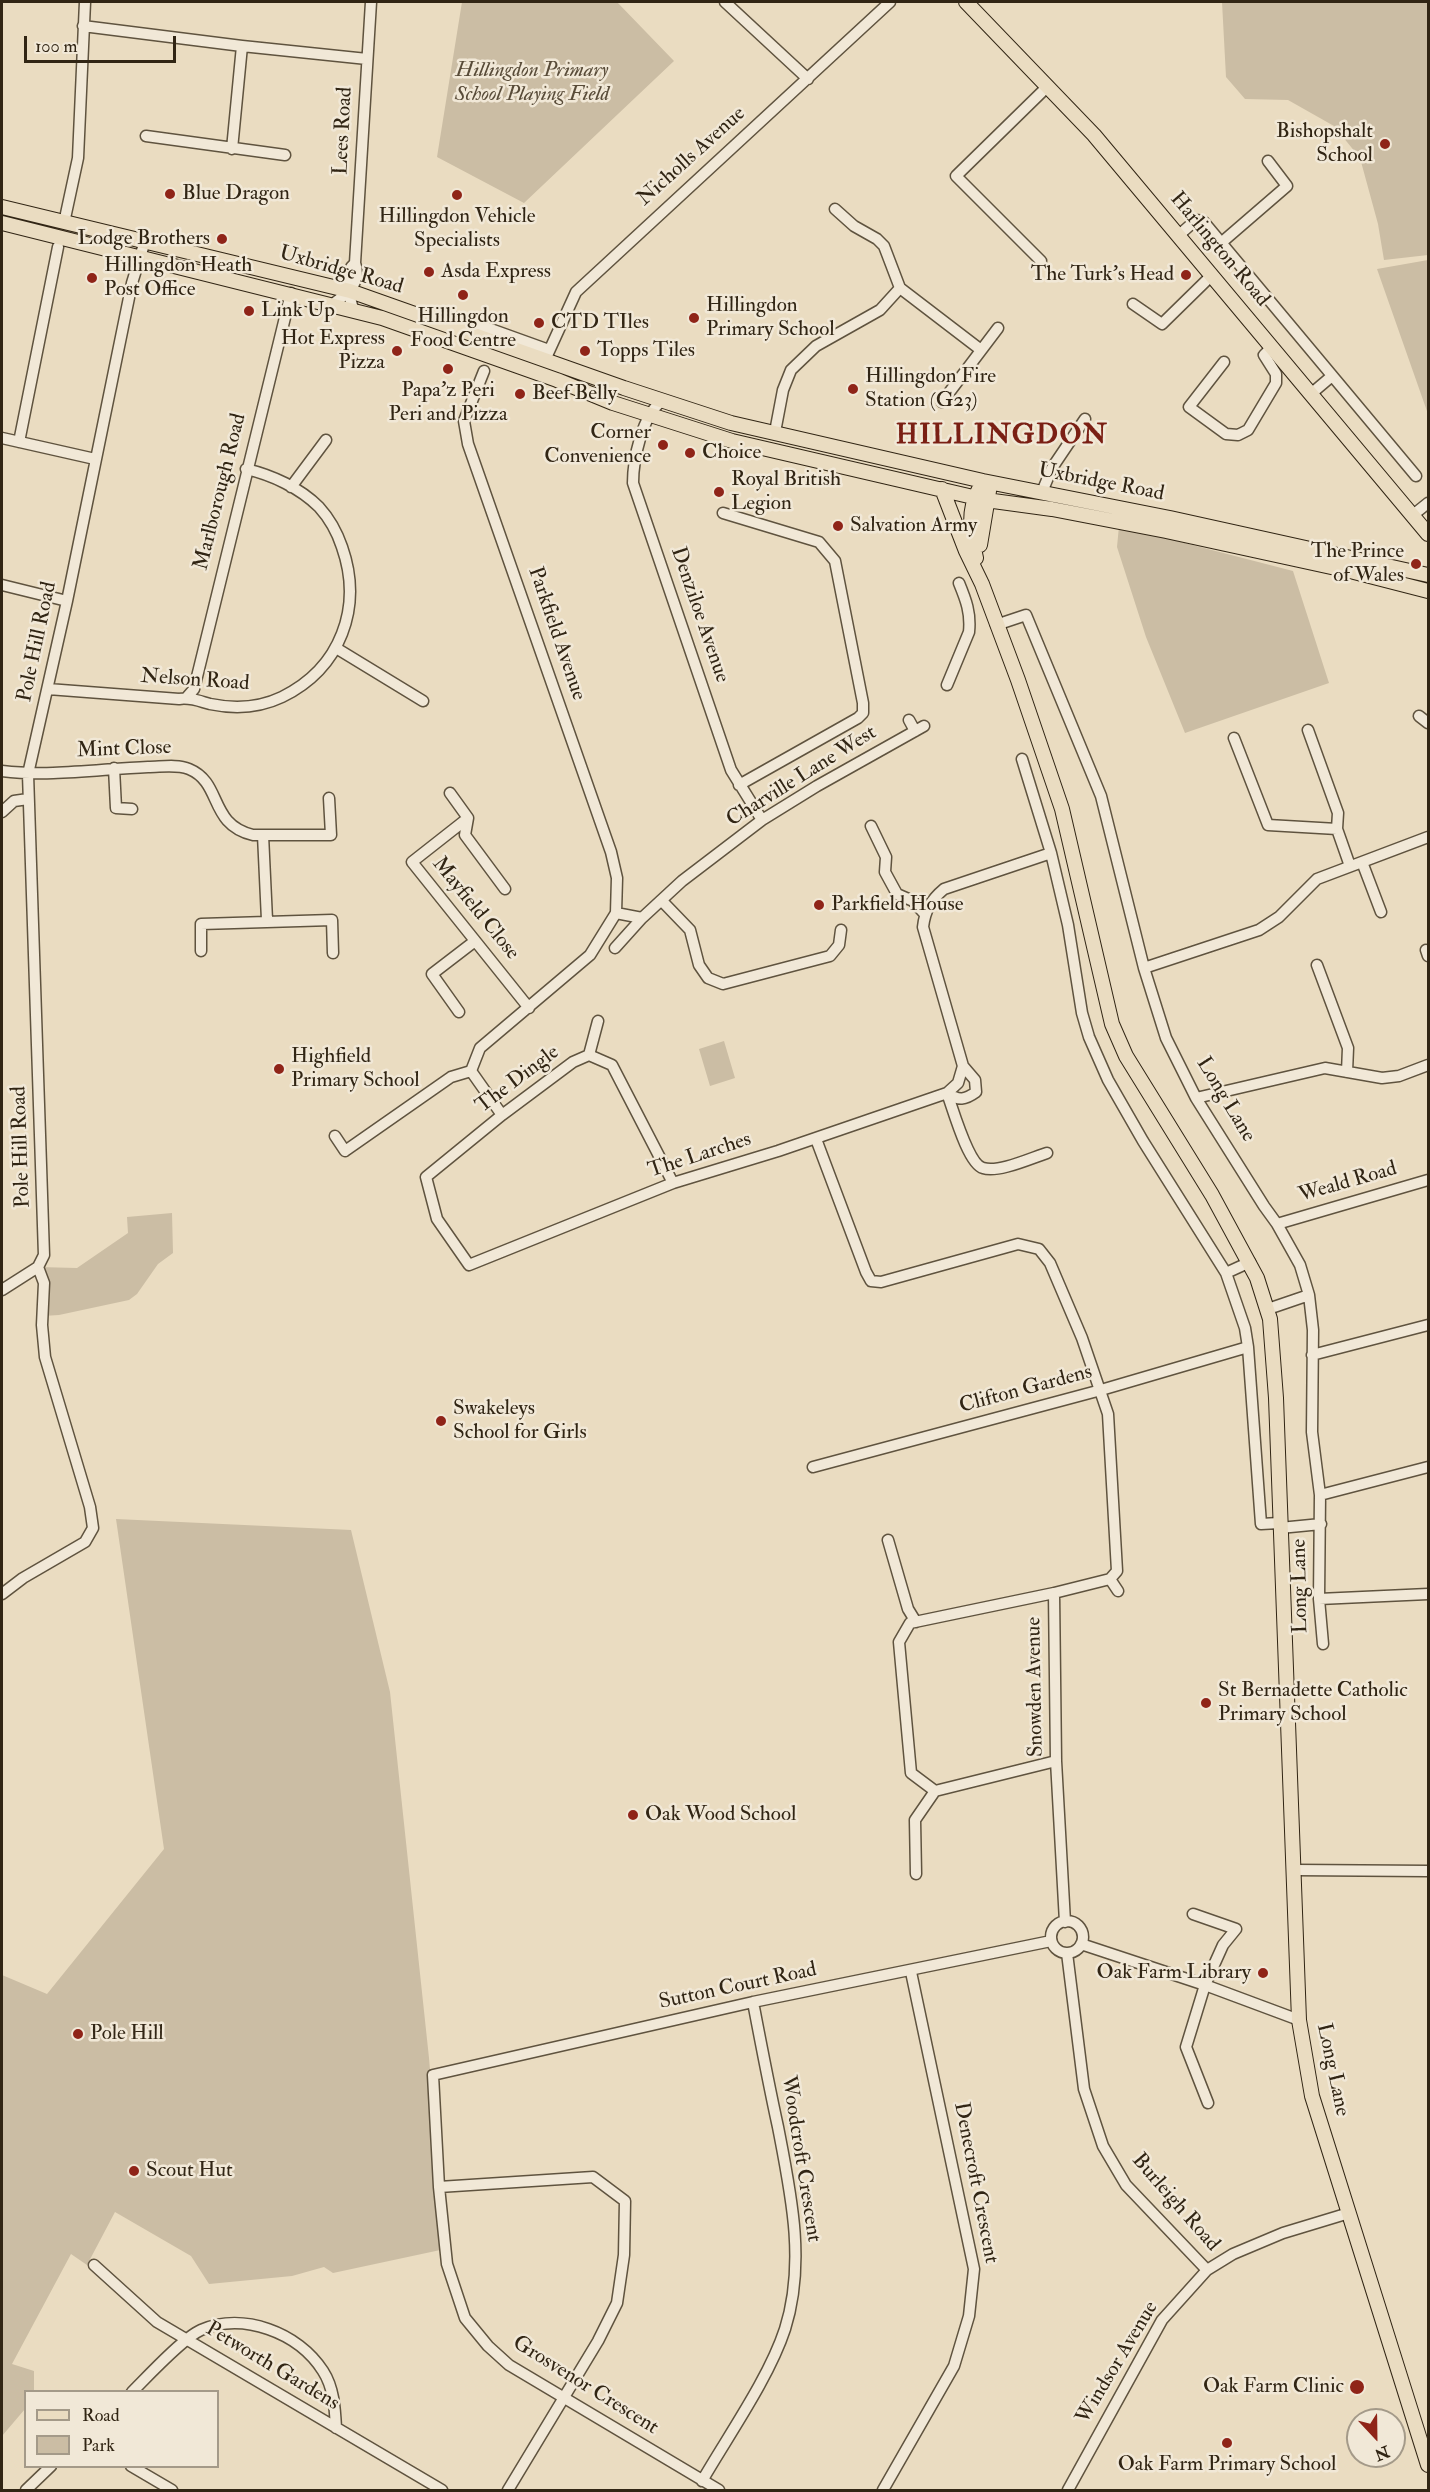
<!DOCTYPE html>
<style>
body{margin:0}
#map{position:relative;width:1430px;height:2492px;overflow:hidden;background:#eadcc1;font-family:"IM FELL Double Pica",serif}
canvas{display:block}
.frame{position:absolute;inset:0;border:3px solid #312514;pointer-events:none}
.legend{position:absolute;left:24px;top:2390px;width:195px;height:78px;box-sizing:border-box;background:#f1e8d7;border:2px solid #a49a89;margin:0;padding:8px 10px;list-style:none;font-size:18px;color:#312514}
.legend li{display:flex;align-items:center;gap:12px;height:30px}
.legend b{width:30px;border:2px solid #a49a89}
.north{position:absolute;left:1346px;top:2408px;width:60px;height:60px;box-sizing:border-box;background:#f1e8d7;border:2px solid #a49a89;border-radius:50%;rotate:158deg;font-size:16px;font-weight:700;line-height:24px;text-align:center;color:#312514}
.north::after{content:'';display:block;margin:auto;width:21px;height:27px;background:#8f2418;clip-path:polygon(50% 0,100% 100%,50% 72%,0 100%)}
.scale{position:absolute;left:24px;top:36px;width:152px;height:27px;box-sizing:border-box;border:3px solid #312514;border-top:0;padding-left:8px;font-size:18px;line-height:21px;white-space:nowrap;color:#312514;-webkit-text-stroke:4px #f1e8d7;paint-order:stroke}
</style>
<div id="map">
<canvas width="1430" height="2492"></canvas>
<div class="frame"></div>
<ul class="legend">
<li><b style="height:8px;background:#eadcc1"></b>Road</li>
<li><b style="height:16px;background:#cbbda4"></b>Park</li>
</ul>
<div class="north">N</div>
<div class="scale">100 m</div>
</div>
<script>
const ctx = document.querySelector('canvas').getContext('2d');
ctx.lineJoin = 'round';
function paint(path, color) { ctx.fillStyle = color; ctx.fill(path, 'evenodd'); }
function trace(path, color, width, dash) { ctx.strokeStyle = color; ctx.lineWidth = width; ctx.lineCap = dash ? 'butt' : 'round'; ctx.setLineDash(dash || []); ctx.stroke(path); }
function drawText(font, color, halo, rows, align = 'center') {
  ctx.font = font + ' "IM FELL Double Pica",serif'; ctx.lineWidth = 5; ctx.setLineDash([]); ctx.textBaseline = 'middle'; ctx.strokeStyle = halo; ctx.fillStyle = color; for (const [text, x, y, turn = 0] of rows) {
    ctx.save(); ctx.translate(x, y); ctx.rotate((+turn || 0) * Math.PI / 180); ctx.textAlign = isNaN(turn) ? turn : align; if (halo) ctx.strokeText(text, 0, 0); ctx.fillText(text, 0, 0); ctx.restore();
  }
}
paint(new Path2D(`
 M 462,2 L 617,2 L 674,61 L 524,203 L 437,157 Z
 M 1222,2 L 1428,2 L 1428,255 L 1384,260 L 1378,224 L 1360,158 L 1334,126 L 1288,100 L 1245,99 L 1226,77 Z
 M 1428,260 L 1428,414 L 1377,269 Z
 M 1119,526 L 1293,571 L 1329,683 L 1185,733 L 1146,637 L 1117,547 Z
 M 724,1041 L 735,1078 L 710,1086 L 699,1049 Z
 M 172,1213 L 173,1253 L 158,1264 L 137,1294 L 129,1300 L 59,1315 L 43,1316 L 38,1267 L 77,1268 L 128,1233 L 127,1217 Z
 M 116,1519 L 351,1530 L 390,1692 L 429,2058 L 445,2249 L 333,2273 L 324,2267 L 292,2276 L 209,2284 L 191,2256 L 115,2212 L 87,2265 L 71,2254 L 12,2364 L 34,2371 L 34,2391 L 26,2392 L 25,2409 L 2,2436 L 2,1975 L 47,1994 L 164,1849 Z`), '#cbbda4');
const minor = new Path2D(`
 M 725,2 L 808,79
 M 83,26 L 242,46 L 367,59
 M 146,136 L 285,155
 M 232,149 L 242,46
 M 835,209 L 854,226 L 877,239 L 884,246 L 900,288
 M 64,223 L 78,158 L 85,2
 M 1179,235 L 1196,220 L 1203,221 L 1416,476
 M 1221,243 L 1287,186 L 1268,161
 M 1041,261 L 956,176 L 1048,86
 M 333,304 C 347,294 362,283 355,263 L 371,2
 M 1133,304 L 1162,324 L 1212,275
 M 353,309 C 349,294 342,274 355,263
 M 440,323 L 447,318 L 460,318 L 549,350
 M 545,360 L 576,292 L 890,2
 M 1224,362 L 1189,407 L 1226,434 L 1238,435 L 1248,430 L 1276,383 L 1276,374 L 1264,355 L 1272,347
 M 1312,393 L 1332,376
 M 662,401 C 642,415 633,460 633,483 L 731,770 L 762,820
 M 942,402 L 998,328
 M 775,432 L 783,390 L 791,370 L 816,346 L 880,310 L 900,288 L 981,350
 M 2,438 L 95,459
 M 19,442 L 58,247
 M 291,487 L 326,440
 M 1042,492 L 1052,468 L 1085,419
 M 723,513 L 819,542 L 835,561 L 863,703 L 863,713 L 858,718 L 739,785
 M 1413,515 L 1428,503
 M 2,585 L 67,601
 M 996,625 L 1026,615 L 1101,796 L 1144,968 L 1166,1038 L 1196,1098 L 1264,1206 L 1277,1224 L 1300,1265 L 1309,1295 L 1313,1330 L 1312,1432 L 1320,1495 L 1319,1599 L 1323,1644
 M 336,648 L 423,701
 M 947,685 L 969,632 C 971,613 966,600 959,583
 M 48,689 L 179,699 C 190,697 199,701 210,704 C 234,709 259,708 282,697 C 341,668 363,607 342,547 C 337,532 329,518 319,507 C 300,488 272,475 246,469
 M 187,697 L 194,689 L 291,293
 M 1419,716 L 1428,723
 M 909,720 L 915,731
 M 1308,730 L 1338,813 L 1337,829 L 1350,866
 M 1234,738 L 1268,825 L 1337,829
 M 1022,759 L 1051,853 L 1068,925 L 1082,1013 L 1089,1037 L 1108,1080 L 1143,1141 L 1226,1273
 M 114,768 L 116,808 L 132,809
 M 2,771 C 50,777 100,769 148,767 C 161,767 177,764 189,769 C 223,783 208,824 253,835 L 331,835 L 329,798
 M 450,793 L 468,818 L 465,835 L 505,889
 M 2,812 L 14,801 L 28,799
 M 468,818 L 412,862 L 529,1008
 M 871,826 L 886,857 L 885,872 L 897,894 L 913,901 L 924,913
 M 263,835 L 267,920
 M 1362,862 L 1381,912
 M 662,901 L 690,930 L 699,965 L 708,978 L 723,984 L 830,956 L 839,945 L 841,930
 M 616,913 L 642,918 L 682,881 L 762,820 L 817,786 L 924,726
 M 615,948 L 642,918
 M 1426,950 L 1428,956
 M 201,951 L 201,924 L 332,920 L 333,953
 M 1317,965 L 1348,1048 L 1347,1072
 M 1144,968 L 1259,930 L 1279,917 L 1317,879 L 1428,837
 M 459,1012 L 432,974 L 475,941
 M 589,1055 L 598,1021
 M 471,1071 L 480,1048 L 590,955 L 616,913 L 617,878 L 611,852 L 468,444 L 464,421 L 484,371
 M 471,1071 L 502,1115
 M 947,1093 C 953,1109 968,1164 983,1168 C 999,1173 1031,1158 1047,1153
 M 947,1093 C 959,1101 965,1100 976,1092 L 975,1080 L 963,1066
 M 1196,1098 L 1325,1068 L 1382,1078 L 1399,1076 L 1428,1065
 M 335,1136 L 345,1151 L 451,1077 L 471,1071
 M 816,1139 L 866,1272 L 871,1281 L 881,1282 L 1018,1244 L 1039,1249 L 1050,1263 L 1082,1338 L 1108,1414 L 1117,1571 L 1110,1579 L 1054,1593 L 1056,1761 L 1065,1922
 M 673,1183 L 612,1065 L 589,1055 L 573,1062 L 502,1115 L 426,1177 L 437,1219 L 469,1265 L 673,1183 L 778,1151 L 947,1093 L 958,1083 L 963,1066 L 923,927 C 925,910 931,900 944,889 L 1051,853
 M 1277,1224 L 1428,1180
 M 1250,1262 L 1226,1273 L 1245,1328 L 1248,1347 L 1261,1524 L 1279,1523
 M 2,1290 L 38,1267 L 44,1255 L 28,774 L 67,601 L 132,283 L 145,241
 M 1268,1309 L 1309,1295
 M 1312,1355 L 1428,1325
 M 813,1467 L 1101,1390 L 1248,1347
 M 1320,1495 L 1428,1467
 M 1280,1528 L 1321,1524
 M 888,1540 L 908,1609 L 916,1622
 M 1110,1579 L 1118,1591
 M 1054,1593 L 910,1623 L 899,1642 L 911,1773 L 935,1791 L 1056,1761
 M 2,1594 L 23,1578 L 85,1542 L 93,1528 L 90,1507 L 45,1357 L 42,1325 L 44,1283 L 38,1267
 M 1319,1599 L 1428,1594
 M 1295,1870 L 1428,1871
 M 916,1874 L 915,1820 L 935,1791
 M 1193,1914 L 1236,1929 L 1223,1945 L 1205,1985 L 1186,2047 L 1208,2103
 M1051 1937a16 16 0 1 1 32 0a16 16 0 1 1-32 0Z
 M 1081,1944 L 1205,1985 L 1299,2020
 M 1067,1953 L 1084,2089 L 1103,2146 L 1126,2185 L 1207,2270
 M 439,2187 L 593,2177 L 625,2201 L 624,2255 L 617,2303 L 598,2341 L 508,2490
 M 94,2265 L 157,2322 L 442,2490
 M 132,2392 C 147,2377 183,2338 201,2330 C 243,2312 298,2332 323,2371 C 334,2388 335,2409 336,2428
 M 131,2466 L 172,2490
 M 702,2481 C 728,2436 769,2378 785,2329 C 806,2263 791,2194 778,2127 C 769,2086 761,2044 753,2002
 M 26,2490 L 51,2466
 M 719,2490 L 509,2365 L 488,2346 L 465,2318 L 447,2264 L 439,2187 L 433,2075 L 753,2002 L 1051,1941
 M 883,2490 L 954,2366 L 969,2316 L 974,2269 L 911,1972
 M 1068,2490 L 1162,2320 L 1207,2270 L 1233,2254 L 1283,2233 L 1349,2213`);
const major = new Path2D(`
 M 966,2 L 1094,135 L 1428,534
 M 2,207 L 350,291 L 624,388 L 731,423 L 983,481 L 1170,518 L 1428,575
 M 2,223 L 382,318 L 557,380 L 613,403 L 732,441 L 986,500 L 1052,509 L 1166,531 L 1354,572 L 1428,591
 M 942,489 L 966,551 L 982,584 L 1018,680 L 1062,809 L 1112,1024 L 1126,1056 L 1212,1195 L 1257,1278 L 1270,1319 L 1276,1398 L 1299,2020 L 1312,2096 L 1428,2465
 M 980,545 L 989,491
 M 976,558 C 971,536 967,510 979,489`);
trace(minor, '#5f533f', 13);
trace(major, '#312514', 16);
trace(minor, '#f1e8d7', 10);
trace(major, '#eadcc1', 14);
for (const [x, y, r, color] of [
 [1385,144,6,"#8f2418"],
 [170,194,6,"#8f2418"],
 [457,195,6,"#8f2418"],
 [222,239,6,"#8f2418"],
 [429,272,6,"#8f2418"],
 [1186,275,6,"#8f2418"],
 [92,278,6,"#8f2418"],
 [463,295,6,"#8f2418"],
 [249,311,6,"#8f2418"],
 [694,318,6,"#8f2418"],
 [539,323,6,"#8f2418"],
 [397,351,6,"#8f2418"],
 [585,351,6,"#8f2418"],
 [448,369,6,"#8f2418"],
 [853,389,6,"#8f2418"],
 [520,394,6,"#8f2418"],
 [663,445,6,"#8f2418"],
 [690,453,6,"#8f2418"],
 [719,492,6,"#8f2418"],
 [838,526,6,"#8f2418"],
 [1416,564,6,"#8f2418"],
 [819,905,6,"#8f2418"],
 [279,1069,6,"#8f2418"],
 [441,1421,6,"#8f2418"],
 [1206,1703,6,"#8f2418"],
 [633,1815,6,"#8f2418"],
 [1263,1973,6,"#8f2418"],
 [78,2034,6,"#8f2418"],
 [134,2171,6,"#8f2418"],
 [1357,2387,8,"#8f2418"],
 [1227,2443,6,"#8f2418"]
]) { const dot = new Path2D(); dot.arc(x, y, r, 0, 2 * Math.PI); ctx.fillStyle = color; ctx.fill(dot); trace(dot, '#f1e8d7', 2); }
drawText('italic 21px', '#584b38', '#f1e8d7', [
 ["Hillingdon Primary",532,71],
 ["School Playing Field",532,95]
]);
drawText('21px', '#312514', '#f1e8d7', [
 ["Lees Road",344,131,-87],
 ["Nicholls Avenue",692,157,-42],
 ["Harlington Road",1219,250,50],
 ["Uxbridge Road",341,271,16],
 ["Uxbridge Road",1101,483,11],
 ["Marlborough Road",221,492,-76],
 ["Denziloe Avenue",699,615,71],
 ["Parkfield Avenue",556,634,71],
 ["Pole Hill Road",38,642,-78],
 ["Nelson Road",195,681,4],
 ["Mint Close",124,750,-2],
 ["Charville Lane West",802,777,-32],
 ["Mayfield Close",475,909,51],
 ["The Dingle",518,1080,-37],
 ["Long Lane",1225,1100,59],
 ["Pole Hill Road",22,1147,-92],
 ["The Larches",700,1156,-18],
 ["Weald Road",1348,1183,-16],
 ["Clifton Gardens",1026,1390,-15],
 ["Long Lane",1301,1586,-91],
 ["Snowden Avenue",1036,1687,-91],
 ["Sutton Court Road",738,1987,-12],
 ["Long Lane",1332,2070,78],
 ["Woodcroft Crescent",800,2159,81],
 ["Denecroft Crescent",975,2183,79],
 ["Burleigh Road",1175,2203,49],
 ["Windsor Avenue",1118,2363,-59],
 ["Petworth Gardens",272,2367,31],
 ["Grosvenor Crescent",585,2386,32]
]);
drawText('21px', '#312514', '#f1e8d7', [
 ["Bishopshalt",1373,132,"right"],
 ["School",1373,156,"right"],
 ["Blue Dragon",182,194],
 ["Hillingdon Vehicle",457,217,"center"],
 ["Specialists",457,241,"center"],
 ["Lodge Brothers",210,239,"right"],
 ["Hillingdon Heath",104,266],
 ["Post Office",104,290],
 ["Asda Express",441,272],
 ["The Turk's Head",1174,275,"right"],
 ["Hillingdon",706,306],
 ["Primary School",706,330],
 ["Link Up",261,311],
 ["Hillingdon",463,317,"center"],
 ["Food Centre",463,341,"center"],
 ["CTD TIles",551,323],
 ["Hot Express",385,339,"right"],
 ["Pizza",385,363,"right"],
 ["Topps Tiles",597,351],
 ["Hillingdon Fire",865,377],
 ["Station (G23)",865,401],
 ["Papa'z Peri",448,391,"center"],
 ["Peri and Pizza",448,415,"center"],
 ["Beef Belly",532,394],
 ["Corner",651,433,"right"],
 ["Convenience",651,457,"right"],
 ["Choice",702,453],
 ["Royal British",731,480],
 ["Legion",731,504],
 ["Salvation Army",850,526],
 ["The Prince",1404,552,"right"],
 ["of Wales",1404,576,"right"],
 ["Parkfield House",831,905],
 ["Highfield",291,1057],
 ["Primary School",291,1081],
 ["Swakeleys",453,1409],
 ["School for Girls",453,1433],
 ["St Bernadette Catholic",1218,1691],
 ["Primary School",1218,1715],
 ["Oak Wood School",645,1815],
 ["Oak Farm Library",1251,1973,"right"],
 ["Pole Hill",90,2034],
 ["Scout Hut",146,2171],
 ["Oak Farm Clinic",1344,2387,"right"],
 ["Oak Farm Primary School",1227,2465,"center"]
], 'left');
ctx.letterSpacing = '1.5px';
drawText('bold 27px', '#7a1f14', '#f1e8d7', [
 ["HILLINGDON",1002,437]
]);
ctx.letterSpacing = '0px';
</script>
